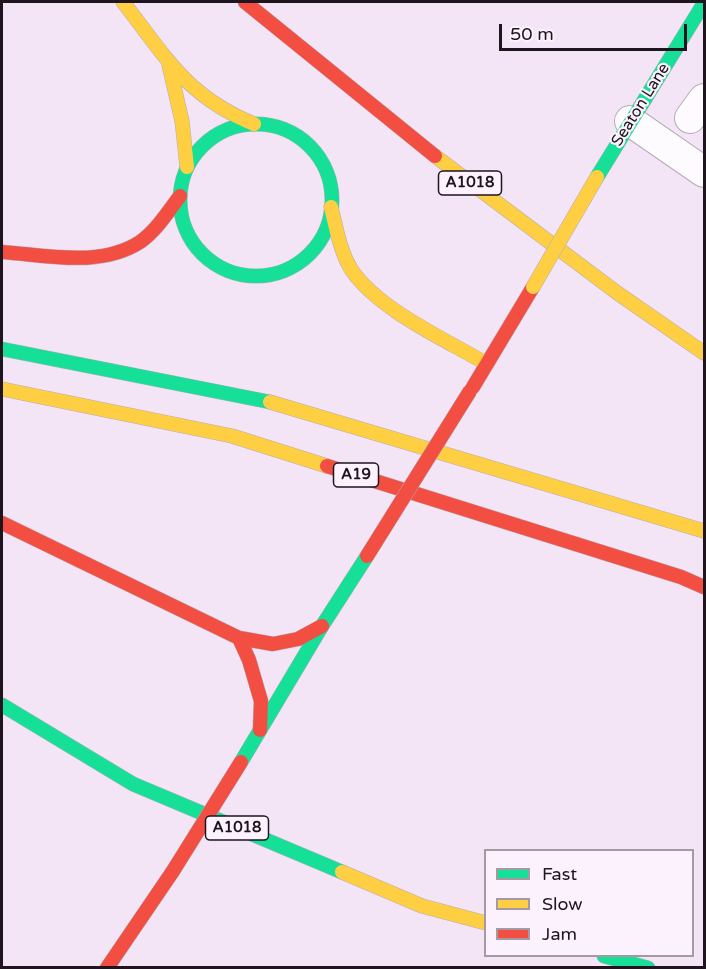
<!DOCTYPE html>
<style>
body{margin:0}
#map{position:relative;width:706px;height:969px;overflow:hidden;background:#f3e5f5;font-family:"Varela Round",sans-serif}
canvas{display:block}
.frame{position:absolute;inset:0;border:3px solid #1e151f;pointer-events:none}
.legend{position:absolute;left:484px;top:849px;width:210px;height:108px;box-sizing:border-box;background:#fbf2fd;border:2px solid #a39aa4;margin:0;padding:8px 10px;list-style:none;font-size:18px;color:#1e151f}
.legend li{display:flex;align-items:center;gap:12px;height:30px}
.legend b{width:30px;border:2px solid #a39aa4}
.scale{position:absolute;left:499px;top:24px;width:188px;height:27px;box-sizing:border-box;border:3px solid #1e151f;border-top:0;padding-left:8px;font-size:18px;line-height:21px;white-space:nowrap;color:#1e151f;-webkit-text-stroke:4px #fbf2fd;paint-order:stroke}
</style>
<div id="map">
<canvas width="706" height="969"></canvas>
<div class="frame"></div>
<ul class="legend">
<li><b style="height:8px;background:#16e098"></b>Fast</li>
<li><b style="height:8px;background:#ffcf43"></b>Slow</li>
<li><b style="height:8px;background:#f24e42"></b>Jam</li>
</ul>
<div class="scale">50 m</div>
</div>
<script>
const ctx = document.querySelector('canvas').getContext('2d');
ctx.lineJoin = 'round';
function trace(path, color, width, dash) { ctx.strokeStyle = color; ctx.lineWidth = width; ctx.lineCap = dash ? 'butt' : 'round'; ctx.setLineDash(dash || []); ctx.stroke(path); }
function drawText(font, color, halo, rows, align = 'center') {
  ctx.font = font + ' "Varela Round",sans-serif'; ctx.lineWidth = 4.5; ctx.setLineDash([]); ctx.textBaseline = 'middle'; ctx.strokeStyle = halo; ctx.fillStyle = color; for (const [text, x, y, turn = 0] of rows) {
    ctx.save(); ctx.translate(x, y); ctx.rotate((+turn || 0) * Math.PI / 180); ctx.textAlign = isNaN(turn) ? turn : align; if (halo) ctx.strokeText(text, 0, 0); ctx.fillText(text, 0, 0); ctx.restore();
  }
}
const street = new Path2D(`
 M 690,118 L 704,99
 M 630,121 L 704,172`);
const fast = new Path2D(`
 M180 200a76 76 0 1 1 152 0a76 76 0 1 1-152 0Z
 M 597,177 L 704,3
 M 2,349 L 270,402
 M 2,705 L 133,784 L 342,872
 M 241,762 L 322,626 L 367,556
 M 604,956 L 648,968`);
const slow = new Path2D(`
 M 123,2 C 166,57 186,96 254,124
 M 169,65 L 182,121 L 187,167
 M 435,156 L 616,292 L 704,353
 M 331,207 C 336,227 340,251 351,269 C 377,309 446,340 487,364
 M 2,389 L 232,436 L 327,466
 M 270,402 L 704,531
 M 342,872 L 422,906 L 486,923`);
const jam = new Path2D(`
 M 245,2 L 435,156
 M 2,252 C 46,255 100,268 140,242 C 156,231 168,212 180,196
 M 473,387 L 533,287
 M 327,466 L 681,577 L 704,587
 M 2,523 L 239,638 L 273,644 L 298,639 L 322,626
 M 239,638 L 249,660 L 261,701 L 260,730
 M 107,968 L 173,871`);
trace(street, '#b6acb8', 32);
trace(fast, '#b6acb8', 15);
trace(slow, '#b6acb8', 15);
trace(jam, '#b6acb8', 15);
trace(street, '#fdfbfe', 30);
trace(fast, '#16e098', 14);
trace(slow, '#ffcf43', 14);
trace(jam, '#f24e42', 14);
const slowBridge = new Path2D(`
 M 533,287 L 597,177`);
const jamBridge = new Path2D(`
 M 367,556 L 470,391
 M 173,871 L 241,762`);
trace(slowBridge, '#b6acb8', 15, []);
trace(jamBridge, '#b6acb8', 15, []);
trace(slowBridge, '#ffcf43', 14);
trace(jamBridge, '#f24e42', 14);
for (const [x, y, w] of [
 [470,183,63],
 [356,475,45],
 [237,828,63]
]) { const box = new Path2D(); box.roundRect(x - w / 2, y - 12, w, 24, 4.5); ctx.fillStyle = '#fbf2fd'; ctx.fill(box); trace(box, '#1e151f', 1.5); }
drawText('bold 15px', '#1e151f', null, [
 ["A1018",470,183],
 ["A19",356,475],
 ["A1018",237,828]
]);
drawText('16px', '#1e151f', '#fbf2fd', [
 ["Seaton Lane",641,105,-58]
]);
</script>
